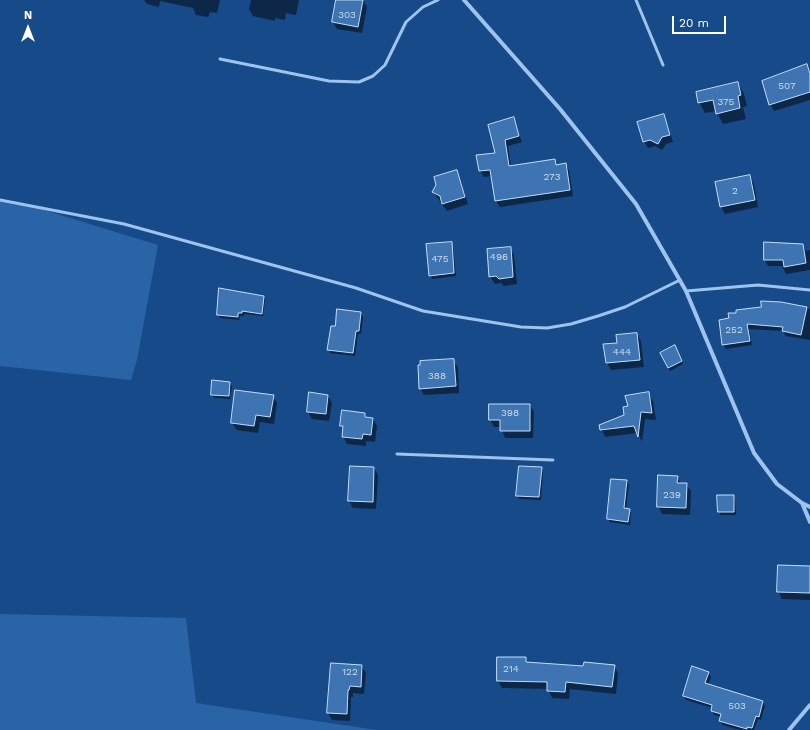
<!DOCTYPE html>
<style>
body{margin:0}
#map{position:relative;width:810px;height:730px;overflow:hidden;background:#174a88;font-family:"Work Sans",sans-serif}
canvas{display:block}
.north{position:absolute;left:8px;top:8px;width:40px;height:40px;-webkit-text-stroke:3px #174a88;paint-order:stroke;rotate:0deg;font-size:11px;font-weight:700;line-height:16px;text-align:center;color:#fff}
.north::after{content:'';display:block;margin:auto;width:14px;height:18px;background:#fff;clip-path:polygon(50% 0,100% 100%,50% 72%,0 100%)}
.scale{position:absolute;left:672px;top:16px;width:54px;height:18px;box-sizing:border-box;border:2px solid #fff;border-top:0;padding-left:5px;font-size:12px;line-height:14px;white-space:nowrap;color:#fff;-webkit-text-stroke:3px #174a88;paint-order:stroke}
</style>
<div id="map">
<canvas width="810" height="730"></canvas>
<div class="north">N</div>
<div class="scale">20 m</div>
</div>
<script>
const ctx = document.querySelector('canvas').getContext('2d');
ctx.lineJoin = 'round';
function paint(path, color) { ctx.fillStyle = color; ctx.fill(path, 'evenodd'); }
function trace(path, color, width, dash) { ctx.strokeStyle = color; ctx.lineWidth = width; ctx.lineCap = dash ? 'butt' : 'round'; ctx.setLineDash(dash || []); ctx.stroke(path); }
function drawText(font, color, halo, rows, align = 'center') {
  ctx.font = font + ' "Work Sans",sans-serif'; ctx.lineWidth = 3; ctx.setLineDash([]); ctx.textBaseline = 'middle'; ctx.strokeStyle = halo; ctx.fillStyle = color; for (const [text, x, y, turn = 0] of rows) {
    ctx.save(); ctx.translate(x, y); ctx.rotate((+turn || 0) * Math.PI / 180); ctx.textAlign = isNaN(turn) ? turn : align; if (halo) ctx.strokeText(text, 0, 0); ctx.fillText(text, 0, 0); ctx.restore();
  }
}
paint(new Path2D(`
 M 0,201 L 21,203 L 158,245 L 137,360 L 131,380 L 0,366 Z
 M 0,614 L 186,618 L 196,703 L 377,730 L 0,730 Z`), '#2964a6');
paint(new Path2D(`
 M 144,0 L 220,0 L 217,13 L 210,12 L 208,17 L 196,15 L 193,8 L 160,1 L 159,7 L 147,4 Z
 M 251,0 L 299,0 L 296,15 L 286,13 L 285,20 L 275,18 L 275,21 L 253,16 L 249,9 Z
 M 337,0 L 363,0 L 367,7 L 362,33 L 337,29 L 333,22 Z
 M 807,65 L 810,71 L 810,100 L 774,111 L 770,104 Z
 M 738,83 L 744,94 L 747,106 L 743,107 L 746,119 L 723,124 L 716,111 L 705,113 L 699,102 Z
 M 663,115 L 667,123 L 673,142 L 666,144 L 662,150 L 655,146 L 648,148 L 644,141 Z
 M 513,119 L 522,142 L 508,146 L 511,167 L 555,161 L 557,165 L 565,164 L 569,170 L 573,196 L 500,207 L 496,201 L 492,176 L 484,177 L 480,171 L 478,156 L 497,153 Z
 M 456,171 L 460,178 L 468,204 L 447,211 L 433,192 Z
 M 750,176 L 754,184 L 758,207 L 725,214 L 721,207 Z
 M 451,243 L 453,246 L 456,276 L 432,279 L 430,275 Z
 M 802,245 L 806,251 L 810,250 L 810,270 L 786,274 L 782,266 L 768,266 L 764,259 Z
 M 510,248 L 514,255 L 517,284 L 504,286 L 501,283 L 495,284 L 490,277 Z
 M 263,297 L 265,300 L 263,316 L 244,314 L 244,316 L 240,316 L 239,320 L 220,318 L 218,315 Z
 M 781,303 L 810,309 L 810,340 L 786,336 L 783,331 L 749,329 L 752,345 L 726,349 L 723,344 L 730,319 L 737,314 Z
 M 361,313 L 363,317 L 361,334 L 358,334 L 355,356 L 330,353 L 329,349 L 336,328 Z
 M 637,334 L 641,341 L 644,367 L 611,370 L 607,363 L 618,343 Z
 M 677,350 L 683,364 L 670,371 L 668,368 Z
 M 453,360 L 458,368 L 459,393 L 424,395 L 420,388 Z
 M 230,383 L 232,386 L 230,399 L 214,398 L 212,395 Z
 M 648,394 L 653,401 L 656,420 L 645,419 L 642,442 L 638,433 L 605,437 L 600,425 L 626,415 L 629,407 Z
 M 273,396 L 277,403 L 274,424 L 260,422 L 258,433 L 237,430 L 232,423 Z
 M 328,396 L 332,403 L 329,421 L 312,419 L 308,412 Z
 M 530,405 L 534,412 L 533,438 L 505,438 L 501,427 L 494,427 L 490,420 Z
 M 365,414 L 367,418 L 373,419 L 377,426 L 375,442 L 366,441 L 366,446 L 347,444 L 343,436 L 344,430 L 341,425 Z
 M 374,468 L 378,475 L 376,509 L 353,508 L 349,501 Z
 M 541,468 L 543,472 L 541,500 L 519,499 L 517,495 Z
 M 677,477 L 681,484 L 686,484 L 691,491 L 690,515 L 662,514 L 658,506 Z
 M 627,481 L 629,485 L 626,509 L 629,509 L 631,513 L 630,525 L 610,522 L 608,519 Z
 M 733,496 L 735,499 L 736,515 L 721,515 L 719,512 Z
 M 810,567 L 810,600 L 782,599 L 778,591 Z
 M 498,658 L 525,658 L 528,663 L 584,667 L 614,666 L 618,673 L 616,694 L 570,689 L 569,699 L 552,698 L 548,689 L 502,688 L 498,681 Z
 M 332,664 L 362,666 L 366,673 L 364,694 L 353,693 L 353,697 L 351,697 L 350,721 L 332,720 L 328,713 Z
 M 692,667 L 709,673 L 711,677 L 708,685 L 763,702 L 765,706 L 761,720 L 758,719 L 754,730 L 740,730 L 722,725 L 720,720 L 721,717 L 714,715 L 712,711 L 713,708 L 686,700 L 684,696 Z`), '#0007');
const building = new Path2D(`
 M 336,0 L 363,0 L 358,27 L 332,22 Z
 M 807,64 L 810,74 L 810,92 L 769,105 L 762,81 Z
 M 738,82 L 741,95 L 738,96 L 740,108 L 716,114 L 713,100 L 698,103 L 696,92 Z
 M 664,114 L 670,135 L 662,137 L 658,144 L 650,140 L 643,142 L 637,122 Z
 M 514,117 L 519,136 L 505,140 L 509,166 L 555,159 L 556,165 L 566,163 L 570,190 L 495,201 L 490,170 L 479,171 L 476,155 L 495,153 L 488,125 Z
 M 457,170 L 465,197 L 442,204 L 440,196 L 432,192 L 436,185 L 434,177 Z
 M 750,175 L 755,200 L 720,207 L 715,182 Z
 M 452,242 L 454,273 L 429,276 L 426,244 Z
 M 764,242 L 803,244 L 806,263 L 784,267 L 783,260 L 764,260 Z
 M 511,247 L 513,277 L 499,279 L 496,276 L 489,277 L 487,249 Z
 M 219,288 L 264,296 L 262,314 L 242,311 L 242,313 L 238,313 L 238,317 L 217,315 Z
 M 761,301 L 781,302 L 807,307 L 801,335 L 782,331 L 783,327 L 747,324 L 750,341 L 722,345 L 719,320 L 729,318 L 728,313 L 736,313 L 736,310 L 761,307 Z
 M 337,309 L 361,312 L 359,331 L 356,331 L 353,353 L 327,350 L 331,326 L 335,326 Z
 M 637,333 L 640,360 L 606,363 L 603,344 L 617,343 L 616,335 Z
 M 675,345 L 682,361 L 668,368 L 660,353 Z
 M 454,359 L 456,386 L 419,389 L 418,365 L 420,365 L 420,361 Z
 M 212,380 L 230,382 L 229,396 L 211,395 Z
 M 235,390 L 274,395 L 270,417 L 256,415 L 254,426 L 231,423 Z
 M 309,392 L 328,395 L 326,414 L 307,412 Z
 M 649,392 L 652,413 L 641,412 L 638,437 L 634,426 L 600,430 L 599,425 L 624,415 L 623,407 L 628,406 L 625,396 Z
 M 489,404 L 530,404 L 530,431 L 500,431 L 500,420 L 489,420 Z
 M 342,410 L 365,413 L 365,417 L 373,418 L 371,435 L 363,434 L 362,439 L 342,437 L 343,426 L 340,426 Z
 M 350,466 L 374,467 L 373,502 L 348,501 Z
 M 519,466 L 542,467 L 539,497 L 516,496 Z
 M 658,475 L 678,476 L 677,483 L 687,483 L 686,508 L 657,507 Z
 M 611,479 L 627,480 L 624,508 L 630,509 L 628,522 L 607,519 Z
 M 717,495 L 734,495 L 734,512 L 718,512 Z
 M 778,565 L 810,566 L 810,593 L 777,592 Z
 M 497,657 L 526,657 L 526,662 L 583,666 L 584,662 L 615,665 L 612,687 L 566,682 L 565,692 L 547,691 L 547,682 L 497,681 Z
 M 331,663 L 362,665 L 361,687 L 350,686 L 349,690 L 348,690 L 347,714 L 327,713 Z
 M 692,666 L 709,672 L 705,683 L 763,701 L 759,717 L 756,716 L 752,728 L 747,727 L 747,729 L 719,721 L 721,714 L 711,711 L 712,705 L 683,696 Z`);
paint(building, '#3f74b2');
trace(building, '#c4ddfa', 1);
trace(new Path2D(`
 M 636,0 L 663,65
 M 220,59 L 329,81 L 359,82 L 373,76 L 385,65 L 406,22 L 423,7 L 438,0
 M 0,200 L 124,224 L 356,288 L 423,311 L 521,327 L 547,328 L 571,324 L 598,316 L 625,307 L 680,280
 M 686,291 L 758,285 L 810,290
 M 397,454 L 553,460`), '#9ec3ee', 3);
trace(new Path2D(`
 M 464,0 L 560,109 L 636,204 L 686,291 L 754,453 L 777,484 L 802,503 L 810,507
 M 802,503 L 810,522
 M 789,730 L 810,705`), '#9ec3ee', 4);
drawText('10px', '#cfdcec', null, [
 ["303",347,15],
 ["507",787,86],
 ["375",726,102],
 ["273",552,177],
 ["2",735,191],
 ["496",499,257],
 ["475",440,259],
 ["252",734,330],
 ["444",622,352],
 ["388",437,376],
 ["398",510,413],
 ["239",672,495],
 ["214",511,669],
 ["122",350,672],
 ["503",737,706]
]);
</script>
